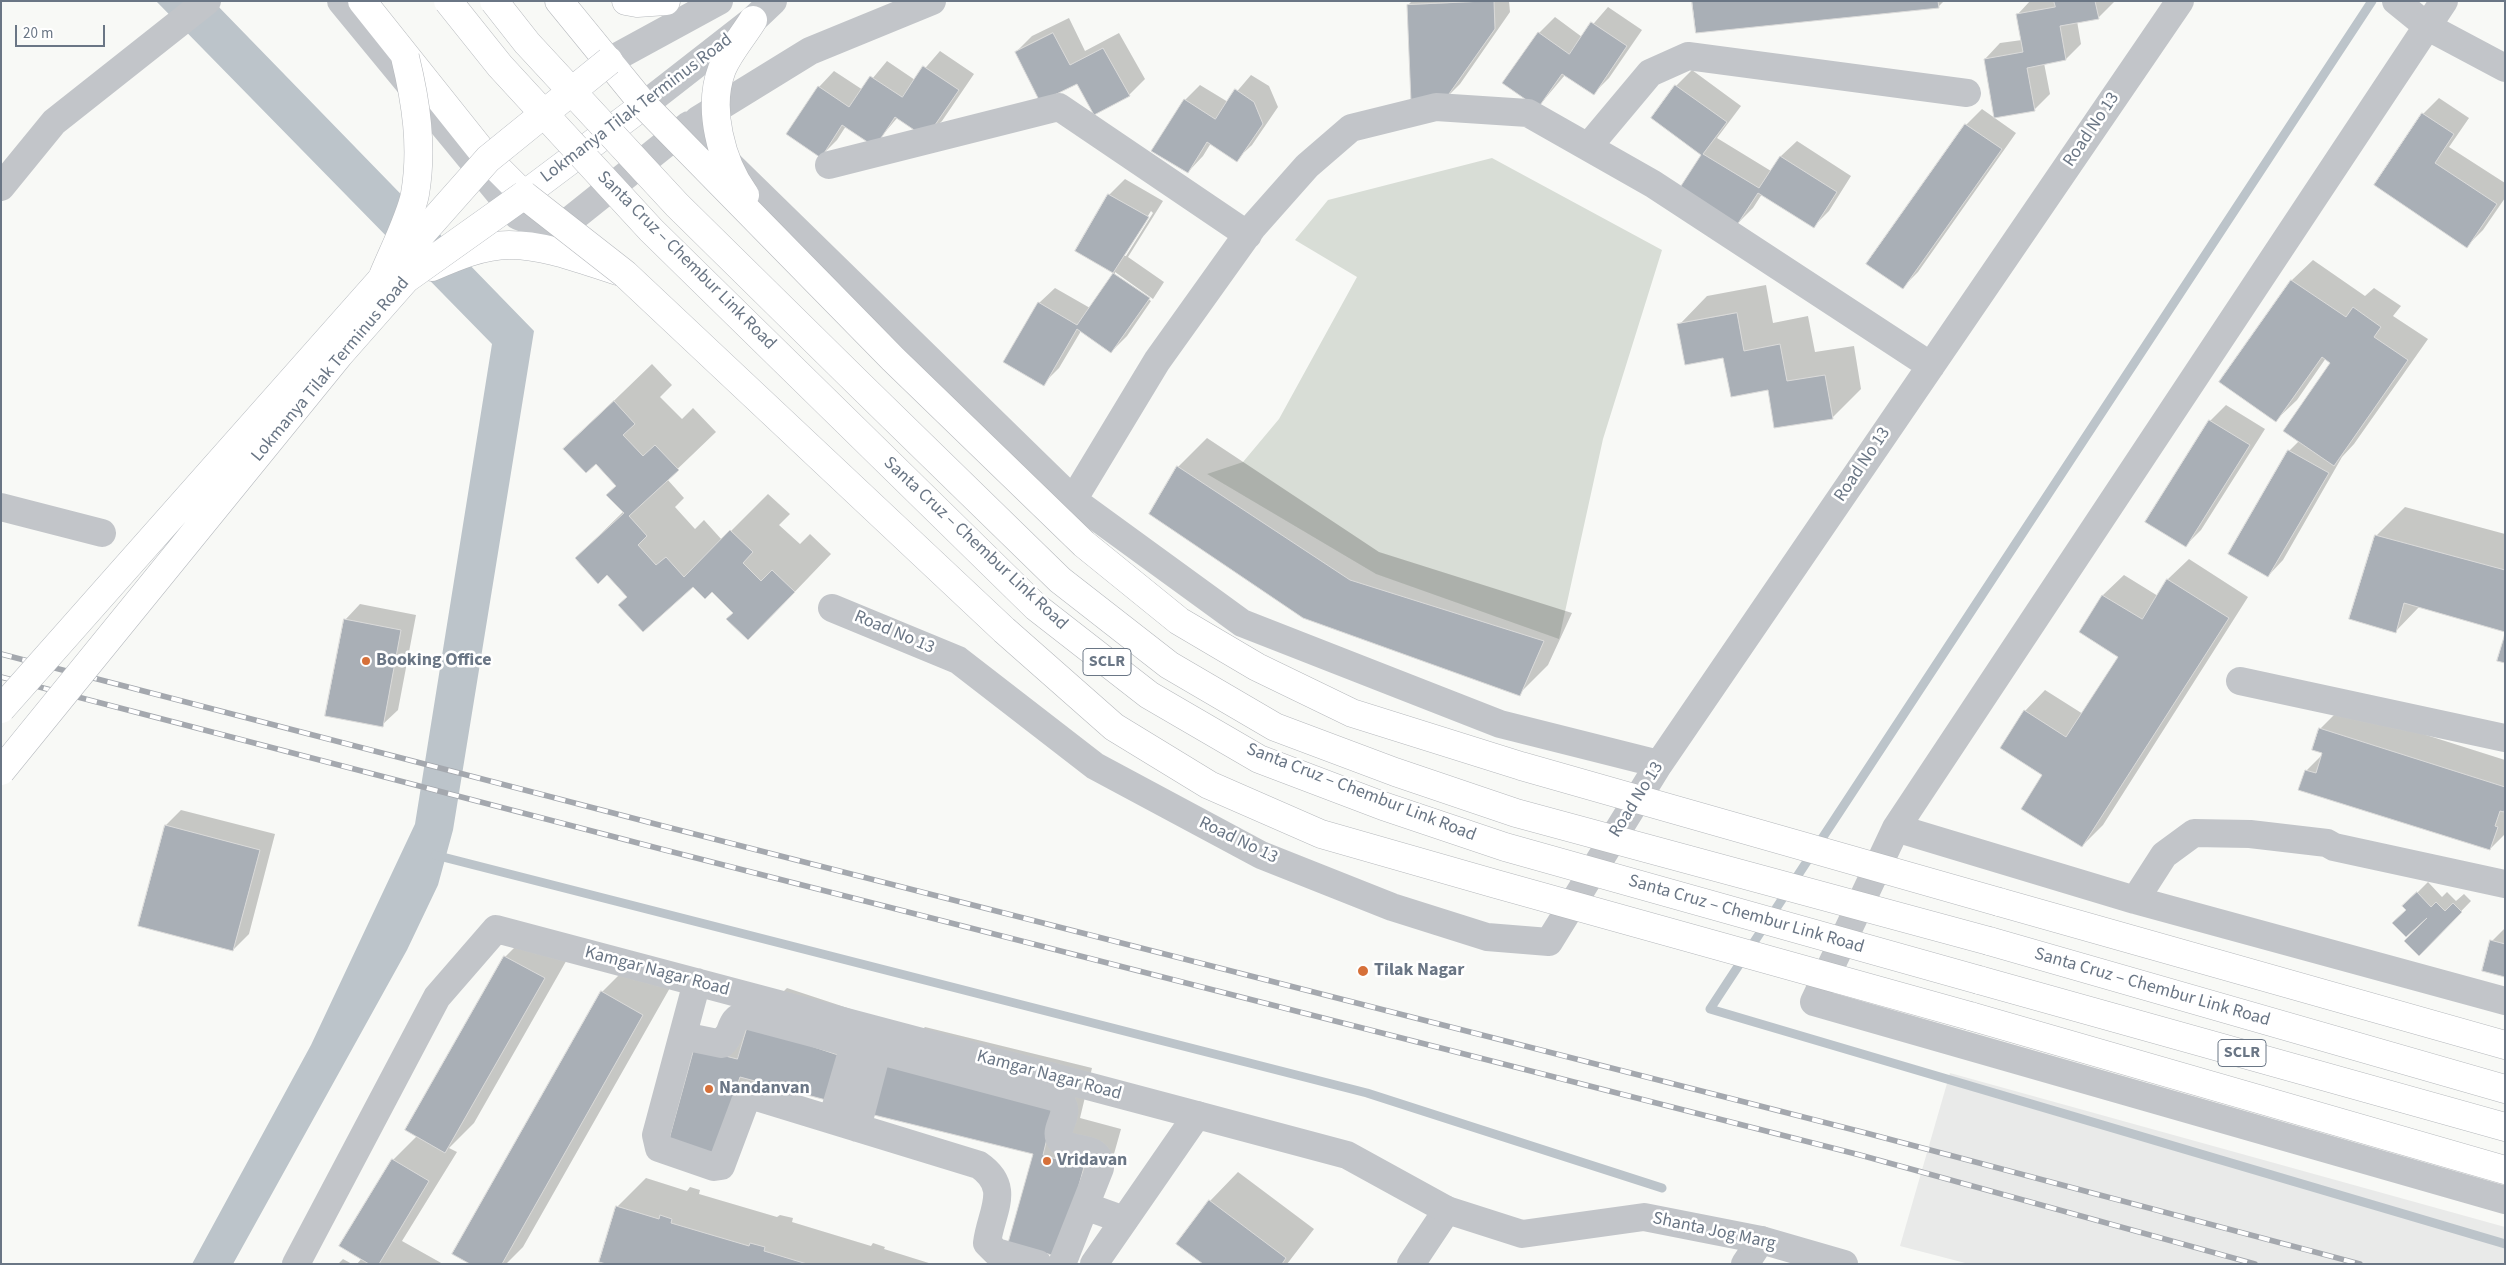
<!DOCTYPE html>
<meta charset="utf-8">
<style>
body{margin:0}
#map{position:relative;width:2506px;height:1265px;overflow:hidden;background:#f8f9f6;font-family:"Source Sans 3",sans-serif}
canvas{display:block}
.frame{position:absolute;inset:0;border:2px solid #6a7685;pointer-events:none}
.scale{position:absolute;left:15px;top:25px;width:90px;height:22px;box-sizing:border-box;border:2px solid #6a7685;border-top:0;padding-left:6px;font-size:15px;line-height:18px;white-space:nowrap;color:#6a7685;-webkit-text-stroke:4px #fff;paint-order:stroke}
</style>
<div id="map">
<canvas width="2506" height="1265"></canvas>
<div class="frame"></div>
<div class="scale">20 m</div>
</div>
<script>
const ctx = document.querySelector('canvas').getContext('2d');
ctx.lineJoin = 'round';
function paint(path, color) { ctx.fillStyle = color; ctx.fill(path, 'evenodd'); }
function trace(path, color, width, dash) { ctx.strokeStyle = color; ctx.lineWidth = width; ctx.lineCap = dash ? 'butt' : 'round'; ctx.setLineDash(dash || []); ctx.stroke(path); }
function drawText(font, color, halo, rows, align = 'center') {
  ctx.font = font + ' "Source Sans 3",sans-serif'; ctx.lineWidth = 5; ctx.setLineDash([]); ctx.textBaseline = 'middle'; ctx.strokeStyle = halo; ctx.fillStyle = color; for (const [text, x, y, turn = 0] of rows) {
    ctx.save(); ctx.translate(x, y); ctx.rotate((+turn || 0) * Math.PI / 180); ctx.textAlign = isNaN(turn) ? turn : align; if (halo) ctx.strokeText(text, 0, 0); ctx.fillText(text, 0, 0); ctx.restore();
  }
}
paint(new Path2D(`
 M 1950,1073 L 2505,1227 L 2505,1264 L 1969,1264 L 1900,1246 Z`), '#e9eae9');
paint(new Path2D(`
 M 1492,158 L 1662,250 L 1603,439 L 1559,639 L 1376,574 L 1207,474 L 1243,462 L 1279,419 L 1357,277 L 1295,240 L 1328,200 Z`), '#d8ddd6');
paint(new Path2D(`
 M 156,1 L 213,1 L 534,331 L 453,830 L 438,885 L 407,950 L 233,1264 L 192,1264 L 311,1045 L 415,824 L 492,344 Z`), '#bcc4ca');
paint(new Path2D(`
 M 1412,1 L 1509,1 L 1510,12 L 1460,84 L 1444,100 L 1408,5 Z
 M 1693,1 L 1944,1 L 1938,7 Z
 M 2030,1 L 2114,2 L 2098,18 L 2077,21 L 2081,44 L 2066,59 L 2044,63 L 2050,94 L 2034,110 L 1985,59 L 2000,43 L 2022,40 L 2017,15 Z
 M 1608,7 L 1642,30 L 1609,78 L 1593,94 L 1565,75 L 1538,107 L 1539,33 L 1555,17 L 1582,37 Z
 M 1069,18 L 1085,51 L 1119,33 L 1145,79 L 1129,95 L 1078,83 L 1016,52 L 1032,36 Z
 M 940,51 L 974,74 L 942,121 L 926,137 L 898,117 L 874,145 L 846,126 L 837,140 L 821,156 L 819,87 L 834,71 L 863,90 L 887,61 L 915,80 Z
 M 1692,70 L 1741,106 L 1717,138 L 1771,171 L 1781,156 L 1797,141 L 1851,176 L 1829,211 L 1813,227 L 1762,194 L 1753,208 L 1737,224 L 1703,154 L 1653,118 L 1676,86 Z
 M 1251,75 L 1269,86 L 1278,107 L 1252,145 L 1236,160 L 1211,143 L 1203,156 L 1188,172 L 1185,100 L 1200,85 L 1228,102 Z
 M 2439,98 L 2469,118 L 2449,147 L 2505,183 L 2505,198 L 2483,230 L 2467,246 L 2375,185 L 2423,114 Z
 M 1982,109 L 2016,133 L 1918,272 L 1902,288 L 1867,263 L 1966,125 Z
 M 1125,179 L 1163,201 L 1128,257 L 1164,282 L 1153,299 L 1115,272 L 1115,275 L 1151,301 L 1127,336 L 1111,352 L 1081,331 L 1059,368 L 1043,384 L 1039,303 L 1055,288 L 1090,308 L 1114,273 L 1076,251 L 1109,195 ZM 1151,211 L 1153,213 L 1126,256 L 1123,256 Z
 M 2313,260 L 2365,296 L 2374,288 L 2401,306 L 2393,316 L 2428,339 L 2354,444 L 2342,457 L 2283,560 L 2268,576 L 2229,554 L 2289,451 L 2299,441 L 2332,363 L 2326,358 L 2297,400 L 2276,420 L 2221,382 L 2292,280 Z
 M 1766,285 L 1773,323 L 1808,316 L 1815,352 L 1854,346 L 1861,389 L 1832,418 L 1769,389 L 1679,325 L 1707,296 Z
 M 652,364 L 672,385 L 660,397 L 682,419 L 693,408 L 716,432 L 667,479 L 684,498 L 675,507 L 695,529 L 704,520 L 722,540 L 768,494 L 790,514 L 779,525 L 800,544 L 810,534 L 831,554 L 786,601 L 735,612 L 712,591 L 693,585 L 628,597 L 607,573 L 576,558 L 624,511 L 617,486 L 596,462 L 564,449 Z
 M 2226,405 L 2265,429 L 2201,530 L 2185,546 L 2147,522 L 2210,421 Z
 M 1207,438 L 1379,552 L 1572,613 L 1548,665 L 1519,694 L 1150,514 L 1178,467 Z
 M 2405,507 L 2505,534 L 2505,631 L 2420,606 L 2395,632 L 2376,536 Z
 M 2189,559 L 2248,597 L 2103,825 L 2082,846 L 2044,775 L 2025,711 L 2045,690 L 2083,714 L 2120,656 L 2080,632 L 2103,595 L 2124,575 L 2158,596 L 2168,579 Z
 M 360,604 L 416,615 L 398,710 L 382,725 L 345,620 Z
 M 2341,708 L 2505,760 L 2505,834 L 2490,849 L 2306,771 L 2324,753 L 2320,729 Z
 M 181,810 L 275,834 L 249,934 L 233,950 L 166,825 Z
 M 2428,882 L 2442,897 L 2447,892 L 2456,901 L 2464,894 L 2471,901 L 2419,955 L 2428,919 L 2404,906 Z
 M 534,928 L 573,949 L 474,1123 L 449,1148 L 457,1152 L 402,1241 L 443,1264 L 357,1264 L 362,1258 L 393,1160 L 417,1136 L 505,957 Z
 M 2505,928 L 2505,976 L 2492,941 Z
 M 631,963 L 671,986 L 523,1247 L 506,1264 L 473,1264 L 602,992 Z
 M 787,988 L 878,1018 L 863,1061 L 763,1082 L 751,1119 L 695,1048 L 733,1011 L 758,1017 Z
 M 925,1027 L 1092,1068 L 1080,1118 L 1121,1129 L 1096,1218 L 1034,1153 L 888,1065 Z
 M 1238,1172 L 1314,1229 L 1287,1264 L 1205,1264 L 1210,1201 Z
 M 646,1178 L 687,1191 L 690,1187 L 700,1190 L 699,1194 L 777,1217 L 780,1215 L 793,1218 L 792,1222 L 871,1246 L 873,1243 L 885,1247 L 884,1249 L 932,1264 L 611,1264 L 617,1207 Z
 M 343,1259 L 352,1264 L 338,1264 Z`), '#0003');
trace(new Path2D(`
 M 2372,1 L 1710,1009 L 2505,1244
 M 435,855 L 1367,1093 L 1662,1188`), '#bcc4ca', 9);
const building = new Path2D(`
 M 1494,1 L 1495,29 L 1444,101 L 1411,102 L 1407,5 Z
 M 1692,1 L 1938,1 L 1939,8 L 1696,33 Z
 M 2054,1 L 2095,1 L 2099,19 L 2060,26 L 2066,60 L 2027,68 L 2035,111 L 1994,118 L 1984,59 L 2023,52 L 2016,14 L 2055,7 Z
 M 1591,22 L 1627,46 L 1594,95 L 1562,74 L 1538,108 L 1502,83 L 1538,32 L 1569,54 Z
 M 1053,33 L 1070,65 L 1103,48 L 1130,96 L 1094,115 L 1077,84 L 1040,102 L 1015,52 Z
 M 923,66 L 959,90 L 926,138 L 895,117 L 875,147 L 842,125 L 821,158 L 786,134 L 818,86 L 849,107 L 870,76 L 902,97 Z
 M 1675,85 L 1727,122 L 1703,154 L 1759,188 L 1780,156 L 1837,192 L 1814,228 L 1758,193 L 1737,225 L 1679,189 L 1701,155 L 1651,118 Z
 M 1235,89 L 1254,102 L 1263,124 L 1237,162 L 1207,142 L 1188,173 L 1151,151 L 1184,99 L 1215,119 Z
 M 2422,113 L 2454,134 L 2435,163 L 2497,204 L 2467,248 L 2374,185 Z
 M 1965,124 L 2002,149 L 1903,289 L 1866,264 Z
 M 1108,194 L 1149,217 L 1113,273 L 1150,298 L 1111,353 L 1077,329 L 1044,386 L 1003,362 L 1038,302 L 1077,325 L 1113,273 L 1075,251 Z
 M 2291,280 L 2346,317 L 2353,307 L 2381,327 L 2374,337 L 2408,360 L 2334,466 L 2283,431 L 2330,363 L 2322,357 L 2276,422 L 2219,382 Z
 M 1737,313 L 1744,351 L 1780,344 L 1787,381 L 1825,375 L 1833,419 L 1774,428 L 1768,390 L 1731,397 L 1723,358 L 1685,365 L 1677,324 Z
 M 614,401 L 635,424 L 623,435 L 643,456 L 655,445 L 679,470 L 629,516 L 647,536 L 638,545 L 656,565 L 666,557 L 684,577 L 730,530 L 753,552 L 743,563 L 761,581 L 772,570 L 795,592 L 748,640 L 726,619 L 733,613 L 712,592 L 705,599 L 693,587 L 643,632 L 618,605 L 627,597 L 607,575 L 598,584 L 575,558 L 624,513 L 606,495 L 616,486 L 596,464 L 586,473 L 563,449 Z
 M 2209,420 L 2250,445 L 2186,547 L 2145,522 Z
 M 2288,450 L 2329,473 L 2268,577 L 2228,554 Z
 M 1177,466 L 1350,580 L 1544,641 L 1520,696 L 1303,618 L 1149,514 Z
 M 2375,535 L 2505,570 L 2505,632 L 2404,603 L 2396,633 L 2349,619 Z
 M 2167,579 L 2229,618 L 2082,847 L 2021,809 L 2042,775 L 2000,748 L 2024,710 L 2066,737 L 2118,657 L 2079,632 L 2102,595 L 2142,619 Z
 M 344,619 L 401,630 L 383,727 L 325,716 Z
 M 2505,634 L 2505,663 L 2497,661 Z
 M 2319,728 L 2505,787 L 2505,808 L 2504,812 L 2500,811 L 2495,826 L 2498,827 L 2490,850 L 2298,790 L 2305,770 L 2316,773 L 2322,753 L 2312,750 Z
 M 165,825 L 260,850 L 233,951 L 138,926 Z
 M 2417,892 L 2431,907 L 2436,902 L 2445,911 L 2453,903 L 2462,912 L 2419,956 L 2404,941 L 2427,918 L 2406,937 L 2392,923 L 2406,910 L 2402,906 Z
 M 2490,940 L 2505,944 L 2505,977 L 2482,971 Z
 M 504,956 L 545,978 L 445,1153 L 405,1130 Z
 M 601,991 L 643,1015 L 502,1264 L 470,1264 L 452,1254 Z
 M 748,1025 L 841,1056 L 826,1100 L 740,1077 L 713,1159 L 668,1143 L 694,1048 L 737,1059 Z
 M 886,1064 L 1055,1105 L 1043,1155 L 1084,1167 L 1059,1257 L 1008,1243 L 1033,1154 L 874,1115 Z
 M 392,1159 L 429,1181 L 379,1264 L 369,1264 L 339,1246 Z
 M 1209,1200 L 1286,1258 L 1282,1264 L 1203,1264 L 1176,1244 Z
 M 616,1206 L 659,1219 L 660,1215 L 672,1219 L 671,1223 L 749,1246 L 750,1243 L 765,1247 L 764,1251 L 807,1264 L 606,1264 L 599,1262 Z`);
paint(building, '#a9afb6');
trace(building, '#dadad9', 1);
const secondary = new Path2D(`
 M 524,195 L 644,105`);
const trunk = new Path2D(`
 M 362,1 L 488,159 L 524,195
 M 559,1 L 644,105
 M 626,1 L 637,3 L 666,1
 M 432,267 C 455,257 483,245 509,245 C 548,245 585,261 621,272
 M 1999,902 L 2505,1045
 M 1989,941 L 2505,1089
 M 1979,980 L 2505,1127
 M 1970,1016 L 2505,1170`);
trace(secondary, '#b5b9be', 29);
trace(trunk, '#b5b8bc', 29);
trace(new Path2D(`
 M 341,1 L 518,216 L 539,224 L 569,221 L 689,125 L 1073,500 L 1242,623 L 1500,724 L 1659,764
 M 2396,1 L 2428,27 L 2505,68
 M 2444,1 L 1896,828 L 1814,1002 L 2505,1200
 M 698,120 L 810,51 L 932,1
 M 1588,147 L 1650,73 L 1688,56 L 1967,93
 M 829,165 L 1059,107 L 1248,235
 M 1,187 L 54,122 L 207,1
 M 1073,500 L 1157,361 L 1252,228 L 1307,166 L 1351,128 L 1436,107 L 1528,113 L 1653,184 L 1931,366
 M 1,507 L 102,533
 M 832,608 L 958,660 L 1095,766 L 1261,855 L 1392,907 L 1487,937 L 1549,942 L 1659,764 L 2180,1
 M 2240,681 L 2505,738
 M 1896,828 L 2135,900 L 2505,1001
 M 2135,900 L 2164,855 L 2194,833 L 2250,834 L 2327,843 L 2334,847 L 2505,884
 M 697,982 L 656,1135 L 659,1148 L 714,1167 L 721,1166 L 745,1102 L 750,1097 L 757,1097 L 979,1165 C 1012,1188 991,1211 987,1243 L 996,1252 L 1038,1264
 M 683,1036 L 722,1044 C 734,1034 728,1019 745,1015 L 1057,1098 C 1076,1112 1051,1128 1061,1141 C 1072,1154 1102,1143 1100,1168 L 1062,1264
 M 832,1120 L 859,1028
 M 857,1128 L 882,1033
 M 1085,1206 L 1124,1220
 M 296,1264 L 437,997 L 496,929 L 1197,1115
 M 1411,1264 L 1447,1210
 M 1745,1264 L 1761,1240`), '#c2c5c9', 28);
trace(new Path2D(`
 M 609,61 L 719,1
 M 644,105 L 753,20 L 773,1
 M 1094,1264 L 1197,1115 L 1347,1155 L 1447,1210 L 1522,1234 L 1644,1217 L 1761,1240 L 1844,1264`), '#c2c5c9', 28);
trace(secondary, '#fff', 28);
trace(trunk, '#fff', 28);
const rail = new Path2D(`
 M 1,654 L 667,827 L 1866,1133 L 2360,1264
 M 1,677 L 661,849 L 1860,1155 L 2255,1264`);
trace(rail, '#a4a8ae', 5.5);
trace(rail, '#fff', 4, [11]);
const secondaryBridge = new Path2D(`
 M 1,709 L 488,159 L 609,61
 M 1,771 L 339,355 L 406,279 L 524,195`);
const trunkBridge = new Path2D(`
 M 448,1 L 500,66 L 651,230 L 1036,607 L 1149,695 L 1259,759 L 1383,806 L 1505,847 L 1979,980
 M 494,1 L 527,43 L 677,205 L 862,387 L 1060,580 L 1169,665 L 1275,727 L 1395,772 L 1516,813 L 1989,941
 M 644,105 L 893,359 L 1084,544 L 1179,621 L 1257,667 L 1352,713 L 1521,766 L 1999,902
 M 524,195 L 625,274 L 1004,630 L 1114,727 L 1209,785 L 1321,834 L 1496,884 L 1970,1016
 M 745,195 C 721,162 707,108 722,69 C 729,52 744,35 753,20
 M 383,276 C 392,254 411,216 415,194 C 423,147 416,102 405,57`);
trace(secondaryBridge, '#b5b9be', 29, []);
trace(trunkBridge, '#b5b8bc', 29, []);
trace(secondaryBridge, '#fff', 28);
trace(trunkBridge, '#fff', 28);
for (const [x, y, r, color] of [
 [366,661,5,"#d67039"],
 [1363,971,6,"#d67039"],
 [709,1089,5,"#d67039"],
 [1047,1161,5,"#d67039"]
]) { const dot = new Path2D(); dot.arc(x, y, r, 0, 2 * Math.PI); ctx.fillStyle = color; ctx.fill(dot); trace(dot, '#fff', 2); }
for (const [x, y, w] of [
 [1107,662,48],
 [2242,1053,48]
]) { const box = new Path2D(); box.roundRect(x - w / 2, y - 13.5, w, 27, 4); ctx.fillStyle = '#fff'; ctx.fill(box); trace(box, '#6a7685', 1); }
drawText('bold 16px', '#6a7685', null, [
 ["SCLR",1107,662],
 ["SCLR",2242,1053]
]);
drawText('18px', '#6a7685', '#fff', [
 ["Lokmanya Tilak Terminus Road",637,109,-37],
 ["Road No 13",2092,130,-56],
 ["Santa Cruz – Chembur Link Road",686,261,45],
 ["Lokmanya Tilak Terminus Road",331,370,-50],
 ["Road No 13",1863,465,-56],
 ["Santa Cruz – Chembur Link Road",975,544,43],
 ["Road No 13",894,633,23],
 ["Santa Cruz – Chembur Link Road",1361,793,21],
 ["Road No 13",1637,800,-58],
 ["Road No 13",1238,841,26],
 ["Santa Cruz – Chembur Link Road",1746,915,16],
 ["Kamgar Nagar Road",657,972,15],
 ["Santa Cruz – Chembur Link Road",2152,988,16],
 ["Kamgar Nagar Road",1049,1076,15],
 ["Shanta Jog Marg",1714,1232,12]
]);
drawText('bold 18px', '#6a7685', '#fff', [
 ["Booking Office",376,661],
 ["Tilak Nagar",1374,971],
 ["Nandanvan",719,1089],
 ["Vridavan",1057,1161]
], 'left');
</script>
